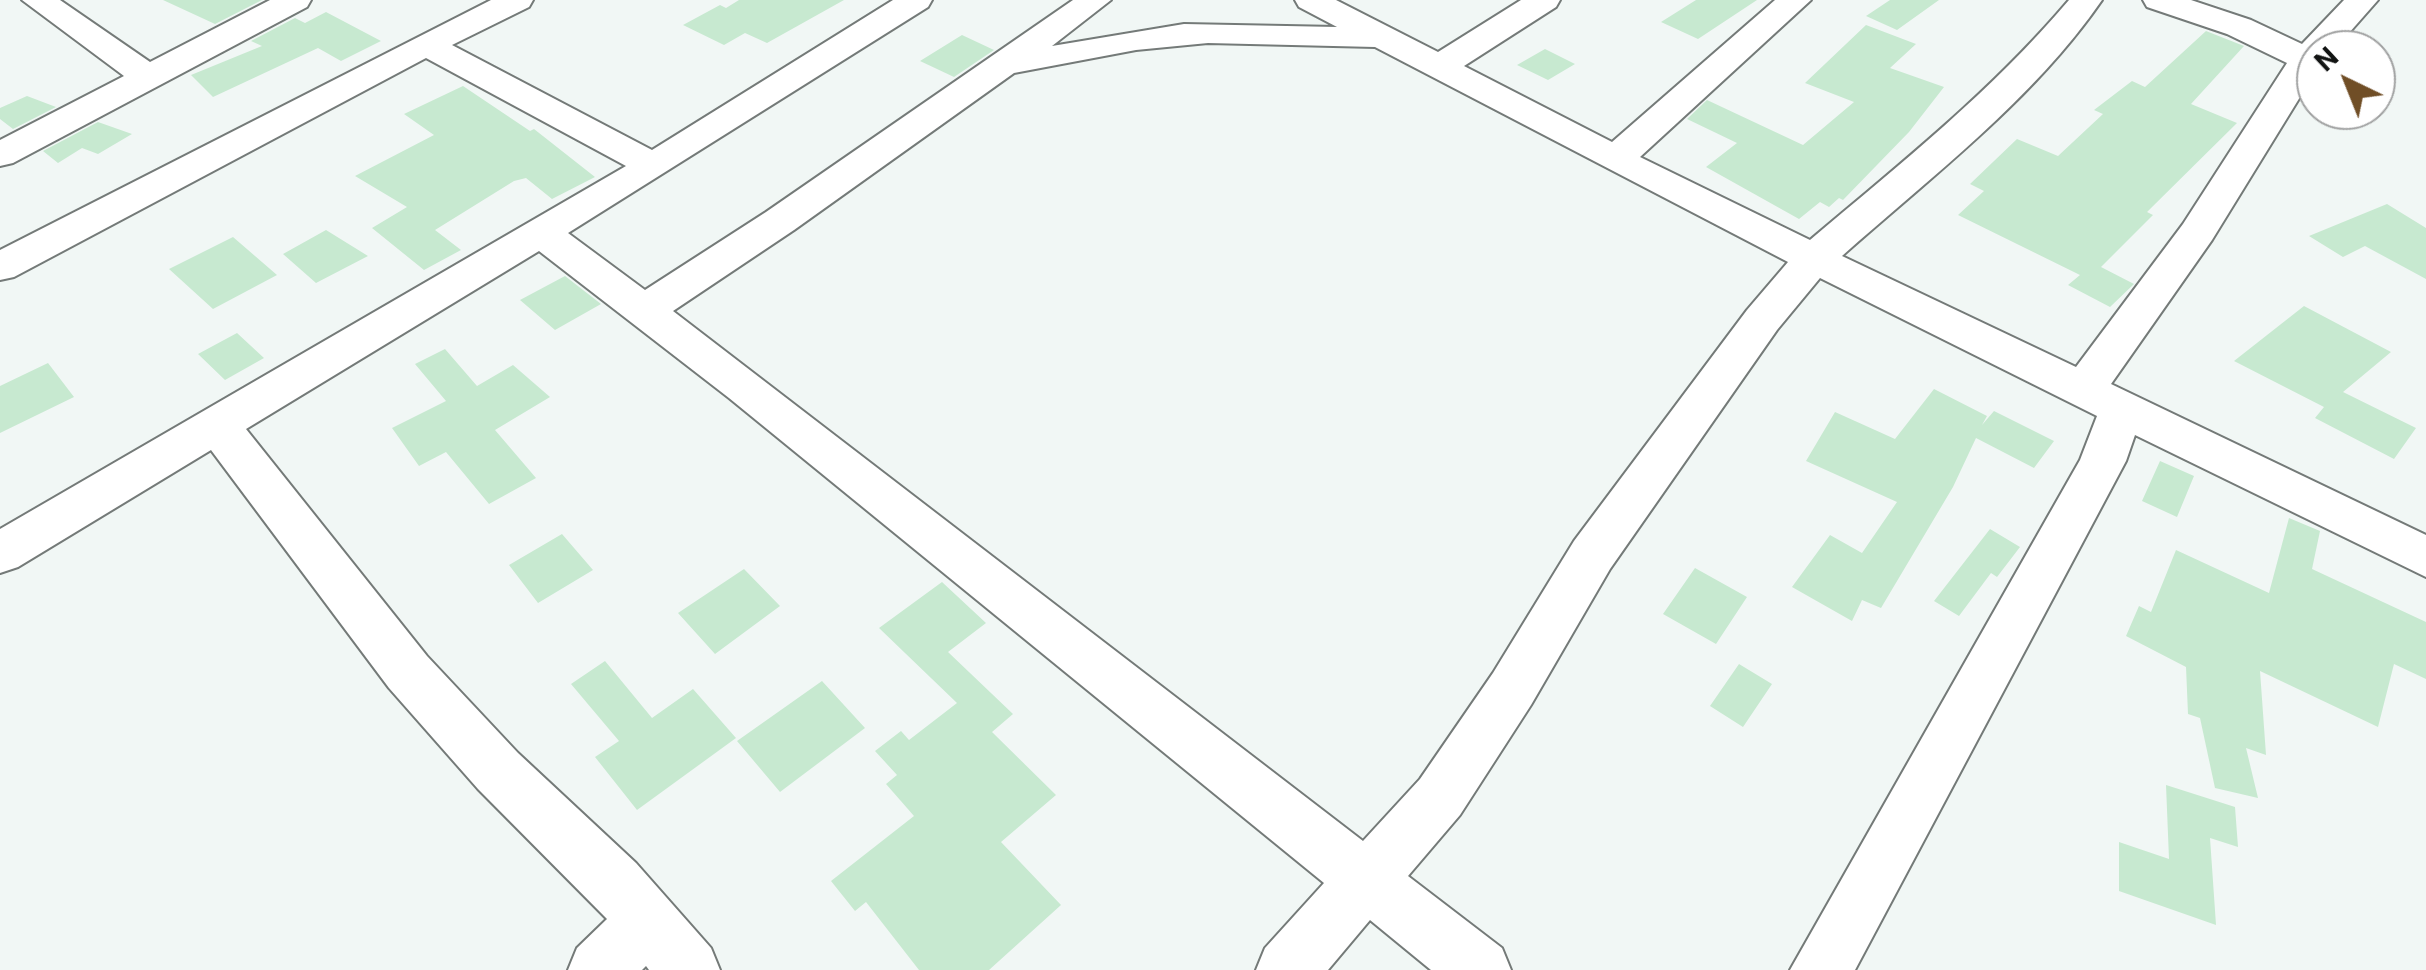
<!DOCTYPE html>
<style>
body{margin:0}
#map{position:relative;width:2426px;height:970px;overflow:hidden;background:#f1f7f5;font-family:Roboto,sans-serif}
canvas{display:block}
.north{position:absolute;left:2296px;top:30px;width:100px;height:100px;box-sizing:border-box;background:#fff;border:2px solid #a0a1a1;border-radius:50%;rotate:317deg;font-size:28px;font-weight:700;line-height:40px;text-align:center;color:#121413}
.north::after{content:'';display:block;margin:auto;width:35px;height:45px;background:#704e26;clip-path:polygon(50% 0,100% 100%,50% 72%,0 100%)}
</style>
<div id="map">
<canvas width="2426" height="970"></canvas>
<div class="north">N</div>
</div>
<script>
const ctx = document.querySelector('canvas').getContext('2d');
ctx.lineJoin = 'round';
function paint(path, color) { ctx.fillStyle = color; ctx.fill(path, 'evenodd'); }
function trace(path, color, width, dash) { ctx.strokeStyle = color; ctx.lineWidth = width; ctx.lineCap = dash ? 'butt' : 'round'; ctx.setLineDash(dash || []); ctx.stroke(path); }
paint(new Path2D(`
 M 163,0 L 262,0 L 215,24 Z
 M 739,0 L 844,0 L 767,43 L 745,33 L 724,45 L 683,25 L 720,5 L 726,8 Z
 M 1696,0 L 1757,0 L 1698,39 L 1661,22 Z
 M 1890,0 L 1939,0 L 1897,30 L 1866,16 Z
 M 326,12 L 381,41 L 341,61 L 318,48 L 213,97 L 191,75 L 262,46 L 251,41 L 295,18 L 305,23 Z
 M 1866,25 L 1916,44 L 1890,68 L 1944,87 L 1909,132 L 1843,200 L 1839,198 L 1829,207 L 1820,202 L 1799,219 L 1706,167 L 1737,143 L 1687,119 L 1707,100 L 1803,145 L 1854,102 L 1805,83 Z
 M 2206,31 L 2244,46 L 2191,104 L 2237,123 L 2147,212 L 2153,215 L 2101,267 L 2134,284 L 2110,307 L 2068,285 L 2080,275 L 1958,215 L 1984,191 L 1970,184 L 2017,139 L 2058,156 L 2103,114 L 2094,110 L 2132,81 L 2145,87 Z
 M 962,35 L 994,50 L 954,77 L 920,61 Z
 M 1545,49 L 1575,64 L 1548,80 L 1517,65 Z
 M 463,86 L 530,131 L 534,129 L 595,177 L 552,199 L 526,178 L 514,181 L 435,230 L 461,250 L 424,270 L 372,228 L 407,207 L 355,176 L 434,135 L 404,114 Z
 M 27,96 L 56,107 L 13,129 L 0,119 L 0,108 Z
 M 98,122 L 132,134 L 98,154 L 82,148 L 58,163 L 43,151 Z
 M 2387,204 L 2426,228 L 2426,279 L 2365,246 L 2343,257 L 2309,236 Z
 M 326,230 L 368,256 L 316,283 L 283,254 Z
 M 233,237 L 277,275 L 213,309 L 169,269 Z
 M 565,276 L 601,304 L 555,330 L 520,300 Z
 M 2304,306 L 2391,352 L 2343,392 L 2416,428 L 2394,459 L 2315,418 L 2324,407 L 2234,361 Z
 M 237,333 L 264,358 L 225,380 L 198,354 Z
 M 445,349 L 477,386 L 513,365 L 550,397 L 495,430 L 536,478 L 489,504 L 446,452 L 419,466 L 392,428 L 446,401 L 415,364 Z
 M 48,363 L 74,397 L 0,433 L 0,386 Z
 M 1934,389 L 1987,416 L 1982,425 L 1994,411 L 2054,441 L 2034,468 L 1976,438 L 1953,487 L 1881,608 L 1862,600 L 1852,621 L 1792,587 L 1830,535 L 1862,553 L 1897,502 L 1806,461 L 1835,412 L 1895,439 Z
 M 2160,461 L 2194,476 L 2177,517 L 2142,501 Z
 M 2289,518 L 2320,531 L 2312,569 L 2426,622 L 2426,679 L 2394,664 L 2378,727 L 2260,671 L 2266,755 L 2246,748 L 2258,798 L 2215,788 L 2200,718 L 2188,714 L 2186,667 L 2126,636 L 2139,606 L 2151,612 L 2176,550 L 2269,593 Z
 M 1990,529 L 2020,547 L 1997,577 L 1991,573 L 1959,616 L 1934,601 Z
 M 562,534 L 593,570 L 538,603 L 509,565 Z
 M 1695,568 L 1747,597 L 1716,644 L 1663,614 Z
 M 744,569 L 780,606 L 715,654 L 678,613 Z
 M 942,582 L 986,623 L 948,652 L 1013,714 L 992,732 L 1056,795 L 1001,842 L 1061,905 L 989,970 L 919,970 L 866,902 L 855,911 L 831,881 L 914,816 L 886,784 L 897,775 L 875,751 L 901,731 L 909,740 L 957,703 L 879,628 Z
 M 605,661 L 652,718 L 693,689 L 736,738 L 637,810 L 595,757 L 619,741 L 571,684 Z
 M 1739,664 L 1772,684 L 1743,727 L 1710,706 Z
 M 822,681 L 865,728 L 780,792 L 737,741 Z
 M 2166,785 L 2235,807 L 2238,847 L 2210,838 L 2216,925 L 2119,891 L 2119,842 L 2169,859 Z`), '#c7e9d0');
const minor = new Path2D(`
 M 22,0 L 60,0 L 150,62 L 270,0 L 311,0 L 307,7 L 13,163 L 0,166 L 0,140 L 124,76 Z
 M 491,0 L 533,0 L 529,7 L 452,45 L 652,150 L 893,0 L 932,0 L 928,7 L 568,233 L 645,290 L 766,212 L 1073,0 L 1111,0 L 1052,46 L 1184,24 L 1337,27 L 1299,7 L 1295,0 L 1336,0 L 1438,52 L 1521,0 L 1560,0 L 1556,7 L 1464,66 L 1612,142 L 1775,0 L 1811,0 L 1640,157 L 1810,240 C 1900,164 1992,91 2069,0 L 2102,0 C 2033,100 1932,176 1842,256 L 2076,367 L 2183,224 L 2287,63 L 2227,34 L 2147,7 L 2143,0 L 2191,0 L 2251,20 L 2302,44 L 2344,0 L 2378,0 L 2334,50 L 2316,50 L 2316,71 L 2212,240 L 2111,384 L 2426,535 L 2426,577 L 2135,435 L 2126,461 L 1855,970 L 1790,970 L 2080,460 L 2097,416 L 1820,278 L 1777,330 L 1610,569 L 1531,705 L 1460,815 L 1408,876 L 1502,948 L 1511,970 L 1431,970 L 1370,920 L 1328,970 L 1256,970 L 1265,948 L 1324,883 L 729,398 L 539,251 L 246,429 L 427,656 L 518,753 L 636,863 L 711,948 L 720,970 L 649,970 L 646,966 L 642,970 L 568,970 L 577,948 L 607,919 L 478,789 L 389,688 L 211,450 L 18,567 L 0,573 L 0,529 L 626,166 L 426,58 L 14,277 L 0,280 L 0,250 ZM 1208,43 L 1375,47 L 1788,262 L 1747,310 L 1574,541 L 1493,673 L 1420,779 L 1363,841 L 673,311 L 794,230 L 1014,73 L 1136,50 Z`);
trace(minor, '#747a78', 4);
paint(minor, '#fff');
</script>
